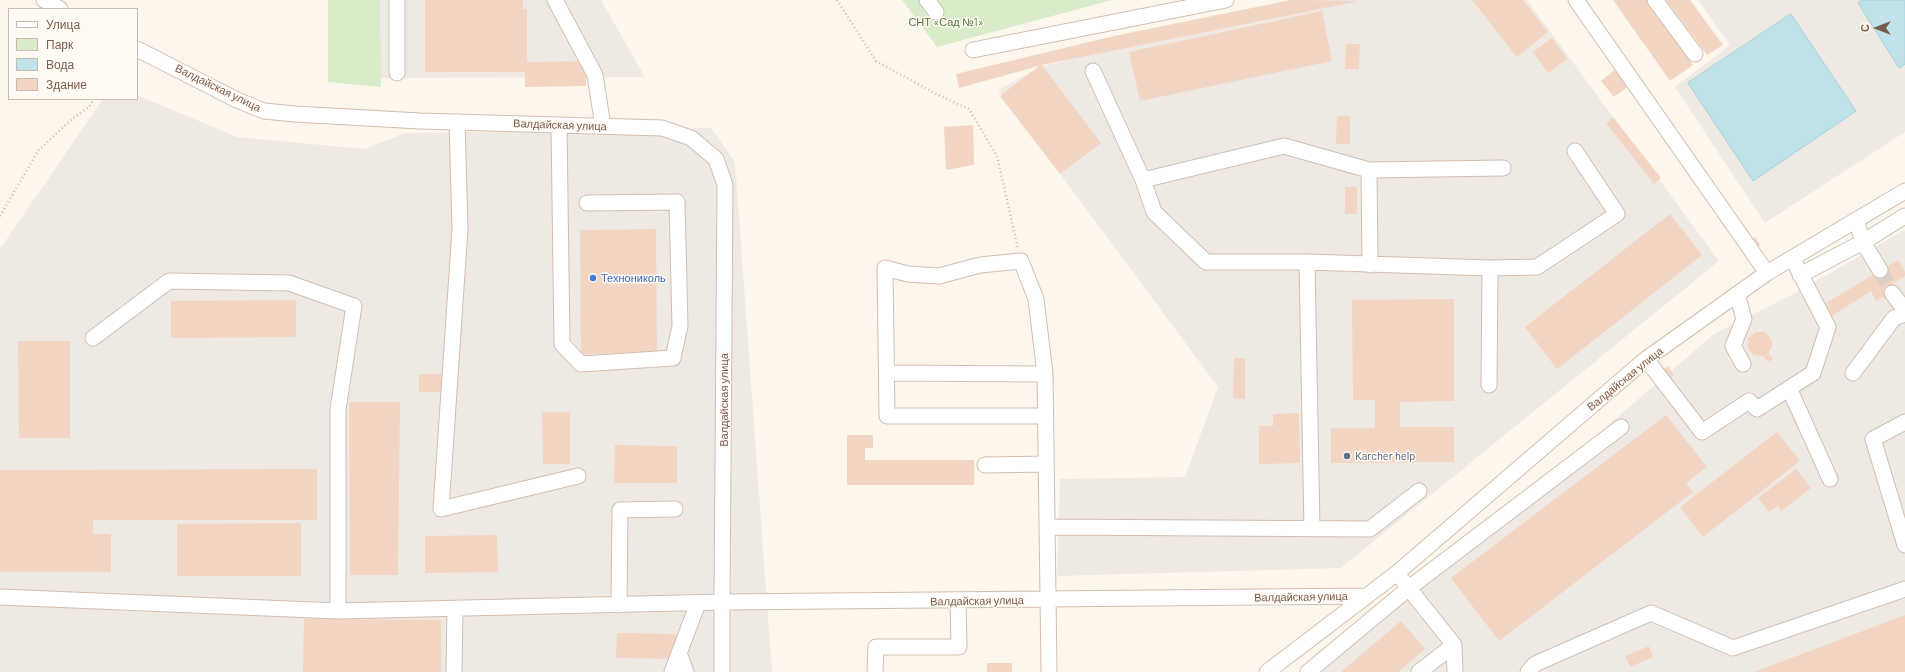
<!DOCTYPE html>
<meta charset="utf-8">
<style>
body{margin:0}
#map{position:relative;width:1905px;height:672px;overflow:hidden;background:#fdf6ec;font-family:Barlow,sans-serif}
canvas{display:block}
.legend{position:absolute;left:8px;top:8px;width:130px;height:92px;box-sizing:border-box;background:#fffaf3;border:1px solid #cabbb1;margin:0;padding:5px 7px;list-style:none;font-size:12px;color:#7a5c4d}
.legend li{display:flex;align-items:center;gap:8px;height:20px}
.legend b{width:20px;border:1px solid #cabbb1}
.north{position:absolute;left:1857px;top:8px;width:40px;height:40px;-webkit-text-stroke:3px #fffaf3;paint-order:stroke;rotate:270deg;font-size:11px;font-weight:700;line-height:16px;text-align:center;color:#7a5c4d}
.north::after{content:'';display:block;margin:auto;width:14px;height:18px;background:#7a5c4d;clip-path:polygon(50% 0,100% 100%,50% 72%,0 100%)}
</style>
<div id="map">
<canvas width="1905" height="672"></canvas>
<ul class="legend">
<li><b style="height:5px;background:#fff"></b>Улица</li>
<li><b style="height:11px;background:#d8ecc9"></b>Парк</li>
<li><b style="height:11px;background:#bfe3e8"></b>Вода</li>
<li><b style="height:11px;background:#f3d5c3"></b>Здание</li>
</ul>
<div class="north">С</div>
</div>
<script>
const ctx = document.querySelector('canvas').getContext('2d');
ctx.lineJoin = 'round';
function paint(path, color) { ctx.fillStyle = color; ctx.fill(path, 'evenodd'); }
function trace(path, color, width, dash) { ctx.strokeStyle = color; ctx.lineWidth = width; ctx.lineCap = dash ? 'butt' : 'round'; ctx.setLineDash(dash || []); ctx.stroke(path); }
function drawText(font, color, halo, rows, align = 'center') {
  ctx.font = font + ' Barlow,sans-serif'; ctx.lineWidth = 3; ctx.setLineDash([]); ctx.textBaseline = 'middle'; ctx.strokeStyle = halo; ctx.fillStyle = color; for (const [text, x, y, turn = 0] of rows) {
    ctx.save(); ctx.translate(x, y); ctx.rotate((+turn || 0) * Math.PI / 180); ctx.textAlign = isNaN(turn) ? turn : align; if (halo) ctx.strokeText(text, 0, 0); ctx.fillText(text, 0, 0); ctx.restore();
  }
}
paint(new Path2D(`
 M 380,0 L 601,0 L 645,77 L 379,78 Z
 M 1308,0 L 1527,0 L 1719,261 L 1341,568 L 1057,576 L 1060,479 L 1185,477 L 1218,387 L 998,90 L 1040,67 Z
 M 1698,0 L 1905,0 L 1905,132 L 1765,223 L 1675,87 L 1730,45 Z
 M 137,95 L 237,137 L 364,149 L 405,133 L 711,128 L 735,162 L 772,672 L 0,672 L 0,249 L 103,99 L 137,99 Z
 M 1905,230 L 1905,672 L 1308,672 L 1431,578 L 1714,334 L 1797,292 Z`), '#efe9e4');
paint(new Path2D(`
 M 328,0 L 380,0 L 381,87 L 328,82 Z
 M 902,0 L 1112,0 L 937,47 Z`), '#d8ecc9');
const water = new Path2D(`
 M 1862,0 L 1905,0 L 1905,64 L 1899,68 L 1858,3 Z
 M 1791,14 L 1856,111 L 1753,181 L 1688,83 Z`);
paint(water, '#bfe3e8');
trace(water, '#a5d3da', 1);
paint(new Path2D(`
 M 425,0 L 523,0 L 523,9 L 527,9 L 527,62 L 585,61 L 586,86 L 525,87 L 525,72 L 425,72 Z
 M 1291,0 L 1359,1 L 1042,65 L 1101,143 L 1060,174 L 1000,96 L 1039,66 L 959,88 L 956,74 L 1114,36 Z
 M 1472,0 L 1523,0 L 1548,32 L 1517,57 Z
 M 1613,0 L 1647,0 L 1693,65 L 1670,81 Z
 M 1666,0 L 1690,0 L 1723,45 L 1707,55 Z
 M 1322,11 L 1332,61 L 1140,101 L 1129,52 Z
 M 1552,38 L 1567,59 L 1548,73 L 1533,52 Z
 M 1346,44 L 1360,44 L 1359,69 L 1345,69 Z
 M 1616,69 L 1629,86 L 1614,97 L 1601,81 Z
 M 1337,116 L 1350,116 L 1350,144 L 1336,144 Z
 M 1613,117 L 1661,178 L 1654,184 L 1606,123 Z
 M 973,125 L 974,165 L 946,170 L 944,127 Z
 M 1345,187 L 1357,187 L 1357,214 L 1345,214 Z
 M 1670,214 L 1702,255 L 1557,369 L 1525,327 Z
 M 656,229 L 657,353 L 581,354 L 580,230 Z
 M 1755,237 L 1760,245 L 1754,249 L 1749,241 Z
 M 1898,260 L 1905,272 L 1905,276 L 1893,283 L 1889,276 L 1896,290 L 1876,301 L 1871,291 L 1830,317 L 1823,305 Z
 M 1454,299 L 1454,401 L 1400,402 L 1400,427 L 1454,427 L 1454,462 L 1331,463 L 1331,428 L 1375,428 L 1375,400 L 1353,400 L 1352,300 Z
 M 296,300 L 296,337 L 171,338 L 171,301 Z
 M 1756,332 L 1765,332 L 1772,341 L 1772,347 L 1768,352 L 1773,359 L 1768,362 L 1763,356 L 1754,355 L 1748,349 L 1748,338 Z
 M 18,341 L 70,341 L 70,438 L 19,438 Z
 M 1234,358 L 1245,358 L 1245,399 L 1233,398 Z
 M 1668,366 L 1674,375 L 1668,380 L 1661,371 Z
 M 419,374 L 442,374 L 441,392 L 419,392 Z
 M 349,402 L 400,402 L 398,575 L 350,575 Z
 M 542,412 L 570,412 L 570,464 L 543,464 Z
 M 1299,413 L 1300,463 L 1259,464 L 1259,426 L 1273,426 L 1273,414 Z
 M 1666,415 L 1707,467 L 1686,483 L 1693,492 L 1499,641 L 1451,578 Z
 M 1777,432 L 1800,461 L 1703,537 L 1680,507 Z
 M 847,435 L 873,435 L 873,448 L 865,448 L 865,460 L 974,460 L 974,485 L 847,485 Z
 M 615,445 L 677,446 L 677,483 L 614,483 Z
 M 317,469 L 317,520 L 93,520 L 93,534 L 111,534 L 111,572 L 0,572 L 0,470 Z
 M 1796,469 L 1811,488 L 1781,511 L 1778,506 L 1769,512 L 1758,498 Z
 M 301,523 L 301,576 L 177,576 L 177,524 Z
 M 497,535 L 498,572 L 425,573 L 425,536 Z
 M 1905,615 L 1905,672 L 1754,672 Z
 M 304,619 L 441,620 L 441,672 L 303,672 Z
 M 1401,621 L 1425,649 L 1398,672 L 1341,672 Z
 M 617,633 L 678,634 L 678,659 L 616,658 Z
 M 1649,646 L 1653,657 L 1630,667 L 1625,656 Z
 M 987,663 L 1012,663 L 1012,672 L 987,672 Z`), '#f3d5c3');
trace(new Path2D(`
 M 1880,270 L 1892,293`), '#dcd0c4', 15, [15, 8]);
const minor = new Path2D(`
 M 44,0 L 60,9
 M 555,0 L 595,75 L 603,126
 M 927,0 L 936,12
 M 1576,0 L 1767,273
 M 1655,0 L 1695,54
 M 137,49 L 237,100 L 264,111 L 295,114 L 420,121 L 662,128 L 691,138 L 716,159 L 725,185 L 722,602 L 1366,596
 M 973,50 L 1226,0
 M 1093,71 L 1143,180 L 1154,212 L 1206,262 L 1307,262 L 1490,268 L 1537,267 L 1617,214 L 1575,151
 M 397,73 L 397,0
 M 457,122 L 460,229 L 441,509 L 578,476
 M 559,125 L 562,344 L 581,364 L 673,358 L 680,326 L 677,202 L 587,203
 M 1369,170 L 1370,265
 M 1143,180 L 1284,146 L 1369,170 L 1503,168
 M 1856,220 L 1863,242 L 1880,270
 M 1307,262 L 1312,529
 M 1800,275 L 1863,242 L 1905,216
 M 1892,293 L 1905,310
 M 1737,294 L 1744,319 L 1733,346 L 1743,364
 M 93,338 L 169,281 L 289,283 L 354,306 L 338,409 L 338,611
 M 1646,359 L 1702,432 L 1749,401 L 1757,409 L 1813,373 L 1828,327 L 1792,258
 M 888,373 L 1045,374
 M 1853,373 L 1894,318 L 1905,314
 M 1489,385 L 1490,268
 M 1789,388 L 1830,479
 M 1045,416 L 887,416 L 885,268 L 908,274 L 939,276 L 980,265 L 1021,261 L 1036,299 L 1045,374 L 1049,671
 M 1905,422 L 1873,439 L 1905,545
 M 985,465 L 1046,464
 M 1048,527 L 1370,529 L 1419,491
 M 1403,581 L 1454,645 L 1455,672
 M 0,597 L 338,611 L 722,602 L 722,672
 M 619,605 L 620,510 L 675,509
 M 679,653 L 686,672
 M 454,672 L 455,609
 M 672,672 L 698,603
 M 875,672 L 876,647 L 959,647 L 958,601
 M 1267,672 L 1397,573 L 1646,359 L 1767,273 L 1905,191
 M 1308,672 L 1409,588 L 1621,427
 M 1419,672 L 1454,645
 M 1528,672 L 1535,664 L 1651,613 L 1733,648 L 1905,589`);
trace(minor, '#d1beb0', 17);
trace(new Path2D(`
 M 837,0 L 876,61 L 938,95 L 969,109 L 997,156 L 1018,249
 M 0,216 L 38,151 L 73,118 L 89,107 L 94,99`), '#d9b8a5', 2.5, [1, 3]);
trace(minor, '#fff', 15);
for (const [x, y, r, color] of [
 [593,278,4,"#3f7fe0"],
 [1347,456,4,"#5c6f8a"]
]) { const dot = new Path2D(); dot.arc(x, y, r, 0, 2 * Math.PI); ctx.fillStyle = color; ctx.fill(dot); trace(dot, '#fffaf3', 1.5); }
drawText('11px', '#537a41', '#fffaf3', [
 ["СНТ «Сад №1»",946,22]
]);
drawText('11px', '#7a5c4d', '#fffaf3', [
 ["Валдайская улица",218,88,26],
 ["Валдайская улица",560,125,2],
 ["Валдайская улица",1625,379,-39],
 ["Валдайская улица",724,400,-90],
 ["Валдайская улица",1301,597,-1],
 ["Валдайская улица",977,601,-1]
]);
drawText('11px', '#366cbe', '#fffaf3', [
 ["Технониколь",601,278]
], 'left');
drawText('11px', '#4e5e75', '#fffaf3', [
 ["Karcher help",1355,456]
], 'left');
</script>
